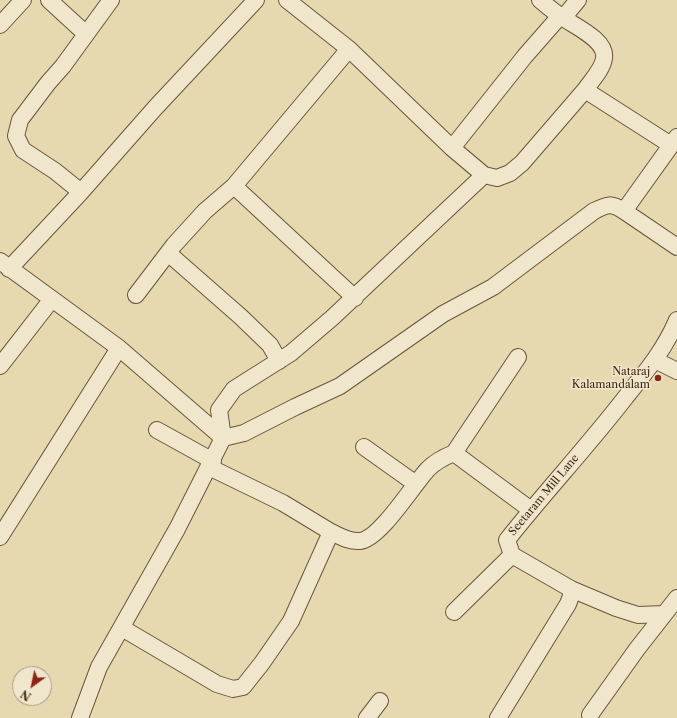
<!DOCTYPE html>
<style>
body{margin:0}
#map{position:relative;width:677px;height:718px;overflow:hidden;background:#e6d9b0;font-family:"Libre Caslon Text",serif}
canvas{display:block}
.north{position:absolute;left:12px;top:666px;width:40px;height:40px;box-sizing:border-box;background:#efe6cc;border:1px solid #aa9a82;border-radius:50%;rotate:213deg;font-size:11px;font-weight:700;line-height:16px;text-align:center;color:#422912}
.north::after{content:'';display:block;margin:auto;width:14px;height:18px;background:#8f2418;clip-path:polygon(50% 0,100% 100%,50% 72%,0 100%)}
</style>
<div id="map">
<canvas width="677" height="718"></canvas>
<div class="north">N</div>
</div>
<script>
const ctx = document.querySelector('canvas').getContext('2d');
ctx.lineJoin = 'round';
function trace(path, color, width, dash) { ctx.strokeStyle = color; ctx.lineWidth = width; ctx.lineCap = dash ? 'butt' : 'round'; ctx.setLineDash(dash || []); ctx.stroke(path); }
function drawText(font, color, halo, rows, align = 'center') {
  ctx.font = font + ' "Libre Caslon Text",serif'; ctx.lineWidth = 3; ctx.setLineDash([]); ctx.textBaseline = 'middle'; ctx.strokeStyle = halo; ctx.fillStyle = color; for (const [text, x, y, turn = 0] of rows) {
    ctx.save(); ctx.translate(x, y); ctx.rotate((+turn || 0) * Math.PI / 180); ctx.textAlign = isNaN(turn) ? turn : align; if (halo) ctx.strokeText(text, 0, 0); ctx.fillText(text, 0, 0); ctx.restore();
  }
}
const street = new Path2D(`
 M 49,0 L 86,34
 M 287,0 L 349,49 L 452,148 L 484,175 L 497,178 L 510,173 L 522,163 L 585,90
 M 540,0 C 547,6 554,12 562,17 C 574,26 607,40 604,58 C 603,69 591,81 585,90 L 671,145
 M 563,18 L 578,0
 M 0,25 L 23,0
 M 677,137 L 624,211 L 677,247
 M 452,148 L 525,56 L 560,16
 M 234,186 L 349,49
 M 81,192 L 55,171 L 23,150 L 16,136 L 20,120 L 48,83 L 63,66 L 111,0
 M 168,253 L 241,317 L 270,345 L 279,361
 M 0,261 L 119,348 L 223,438
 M 9,269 L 81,192 L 155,108 L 256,0
 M 136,295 L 174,245 L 205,211 L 234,186 L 355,298
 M 655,360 L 677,371
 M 0,366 L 52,299
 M 157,430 L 213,461
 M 223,438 L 219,410 L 234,389 L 291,353 L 332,318 L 484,175
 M 364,447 L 416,484
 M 454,453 L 518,357
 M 331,532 C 340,536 349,542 360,541 C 380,539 413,485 428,469 C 435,462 444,457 454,453 L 531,510
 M 0,537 L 119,348
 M 571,589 L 616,608 L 638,615 L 664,614
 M 454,612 L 512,555
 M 122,628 L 217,684 L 233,689 L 243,687 L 262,663 L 291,621 L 331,532 L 283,503 L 209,467
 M 590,715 L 637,649 L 677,598
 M 80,718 L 99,667 L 177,529 L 223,438 L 244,433 L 295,407 L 340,386 L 443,314 L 493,287 L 594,211 C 608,204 611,203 624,211
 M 367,718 L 380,701
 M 498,718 L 568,604 L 571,596 L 571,589 L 512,555 L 507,540 C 545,492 587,447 625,398 C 645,373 665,349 677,320`);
trace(street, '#6b553a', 18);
trace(street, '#efe6cc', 16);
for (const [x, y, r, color] of [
 [658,378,4,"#8f2418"]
]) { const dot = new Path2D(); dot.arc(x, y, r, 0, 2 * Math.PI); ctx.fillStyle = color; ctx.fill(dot); trace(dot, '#efe6cc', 1.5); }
drawText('11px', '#422912', '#efe6cc', [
 ["Nataraj",650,372],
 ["Kalamandalam",650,385]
], 'right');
drawText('11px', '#422912', '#efe6cc', [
 ["Seetaram Mill Lane",544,495,-50]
]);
</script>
